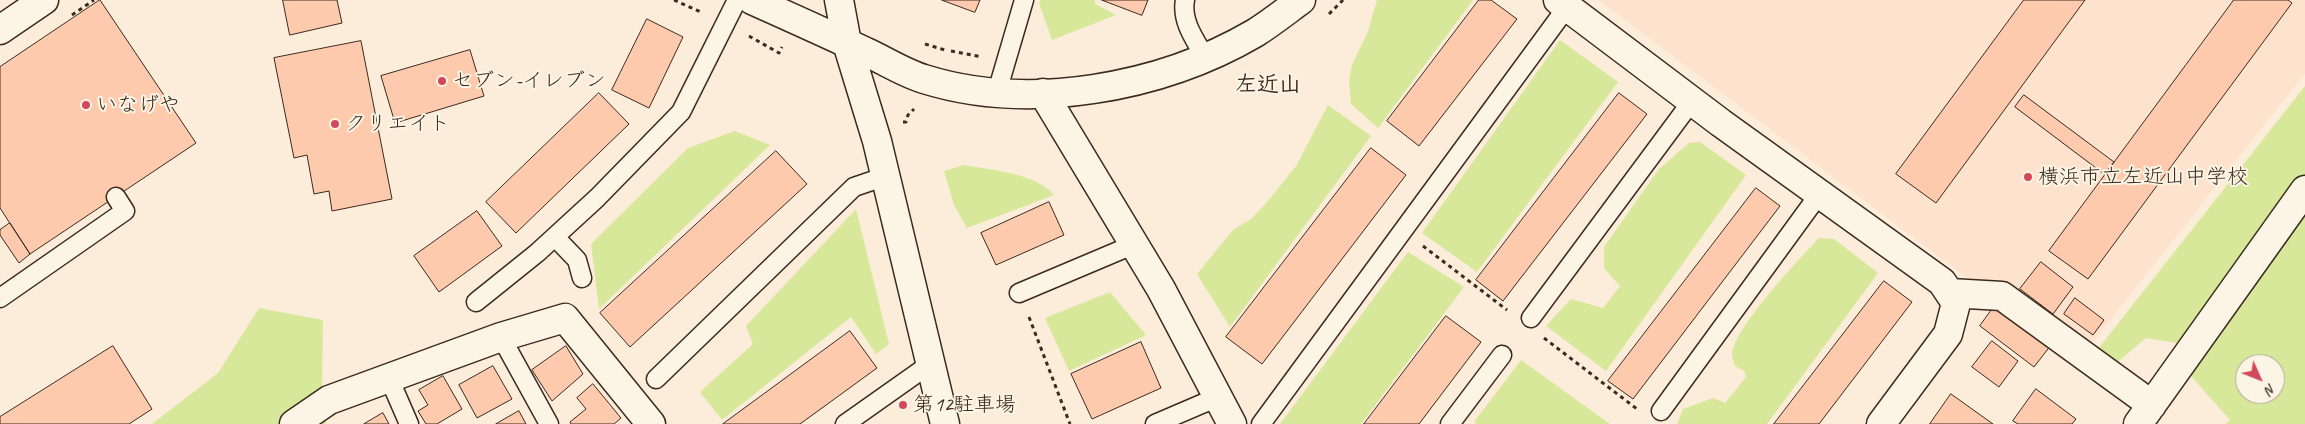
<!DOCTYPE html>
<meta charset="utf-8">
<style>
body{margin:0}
#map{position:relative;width:2305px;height:424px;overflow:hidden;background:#fcecda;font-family:Caveat,sans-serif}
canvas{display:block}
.north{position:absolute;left:2235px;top:354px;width:50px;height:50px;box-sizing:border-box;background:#fcf5e5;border:1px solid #afa495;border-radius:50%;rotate:134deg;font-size:14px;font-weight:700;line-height:20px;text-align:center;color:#3b2a1e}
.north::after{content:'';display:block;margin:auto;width:18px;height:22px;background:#d1495b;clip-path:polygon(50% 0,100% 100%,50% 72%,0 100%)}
</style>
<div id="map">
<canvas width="2305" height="424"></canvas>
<div class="north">N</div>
</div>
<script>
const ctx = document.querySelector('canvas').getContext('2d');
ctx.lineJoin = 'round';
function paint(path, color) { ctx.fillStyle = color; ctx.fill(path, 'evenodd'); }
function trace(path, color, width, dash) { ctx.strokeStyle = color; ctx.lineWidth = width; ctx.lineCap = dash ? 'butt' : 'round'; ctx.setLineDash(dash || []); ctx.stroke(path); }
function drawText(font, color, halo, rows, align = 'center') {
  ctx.font = font + ' Caveat,"Klee One",sans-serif'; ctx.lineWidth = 4; ctx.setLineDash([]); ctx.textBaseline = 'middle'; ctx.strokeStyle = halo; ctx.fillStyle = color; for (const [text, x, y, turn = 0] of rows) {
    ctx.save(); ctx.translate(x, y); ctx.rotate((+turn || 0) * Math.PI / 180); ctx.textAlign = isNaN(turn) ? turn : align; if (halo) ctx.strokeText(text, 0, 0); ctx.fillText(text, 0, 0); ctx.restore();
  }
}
paint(new Path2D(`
 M 1599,0 L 2305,0 L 2305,73 L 2091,344 L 1971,281 Z`), '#fde2cd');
paint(new Path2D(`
 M 1040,0 L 1095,0 L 1095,4 L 1116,15 L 1052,40 L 1039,3 Z
 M 1377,0 L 1473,0 L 1378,128 L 1351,104 L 1349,80 L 1352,65 L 1368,31 Z
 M 1560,40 L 1618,82 L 1477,272 L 1422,233 Z
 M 2305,86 L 2305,424 L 2225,424 L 2230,420 L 2191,376 L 2177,343 L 2146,338 L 2114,365 L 2098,349 ZM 2245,364 L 2275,364 L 2275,394 L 2245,394 Z
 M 1328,105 L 1371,136 L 1230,327 L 1197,274 L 1233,230 L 1251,219 L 1268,201 L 1296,166 Z
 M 735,131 L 770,145 L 599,309 L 591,244 L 688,148 Z
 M 1700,142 L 1746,175 L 1606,371 L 1546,326 L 1571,299 L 1603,308 L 1620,286 L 1604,268 L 1604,247 L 1659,169 L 1689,143 Z
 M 964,165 C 991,170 1036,173 1054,195 L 967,228 L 954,205 L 944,171 Z
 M 856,209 L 889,344 L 876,354 L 851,317 L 722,420 L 700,392 L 753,344 L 746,326 Z
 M 1819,238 L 1834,239 L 1878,273 L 1767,424 L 1677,424 L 1683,409 L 1713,398 L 1725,403 L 1746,377 L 1744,371 L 1735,366 C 1734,363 1732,358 1732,354 C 1734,328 1799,259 1819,238 Z
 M 1408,252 L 1464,287 L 1361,424 L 1280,424 Z
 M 1110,292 L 1146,335 L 1069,371 L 1045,318 Z
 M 259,308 L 323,320 L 322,398 L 326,424 L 152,424 L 218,373 Z
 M 1521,360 L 1610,424 L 1477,424 L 1474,422 Z`), '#d7e89b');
const building = new Path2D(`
 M 100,0 L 196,143 L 30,254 L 0,208 L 0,67 Z
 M 283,0 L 337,0 L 342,23 L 290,35 Z
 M 942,0 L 980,0 L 975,12 Z
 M 1102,0 L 1148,0 L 1142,15 Z
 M 1479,0 L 1491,0 L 1517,19 L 1419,146 L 1387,121 Z
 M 2024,0 L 2085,0 L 1936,203 L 1896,174 Z
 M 2234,0 L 2288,0 L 2292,3 L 2088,279 L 2049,251 Z
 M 647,19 L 683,37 L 649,108 L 612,90 Z
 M 361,41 L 392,199 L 332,211 L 329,191 L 314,194 L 307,155 L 294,158 L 274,58 Z
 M 470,50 L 484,96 L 395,123 L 381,76 Z
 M 599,93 L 629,124 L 516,233 L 486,202 Z
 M 1619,93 L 1647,114 L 1503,301 L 1476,280 Z
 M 2024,95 L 2114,162 L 2104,174 L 2015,107 Z
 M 1371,148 L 1406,175 L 1262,364 L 1226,337 Z
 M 776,151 L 807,184 L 630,347 L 600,313 Z
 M 1756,188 L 1780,206 L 1633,399 L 1608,381 Z
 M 1049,202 L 1064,235 L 996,265 L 981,233 Z
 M 477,211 L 502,246 L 439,292 L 414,256 Z
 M 10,223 L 30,254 L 19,263 L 0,235 L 0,230 Z
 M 2041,262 L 2073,287 L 2053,314 L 2020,289 Z
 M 1884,281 L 1912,302 L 1819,424 L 1774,424 Z
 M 2075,298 L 2104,320 L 2093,335 L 2064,314 Z
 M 1996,304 L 2051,345 L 2034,367 L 1980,326 Z
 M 1446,316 L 1481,342 L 1419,424 L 1364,424 Z
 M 850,331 L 877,368 L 800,424 L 723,424 Z
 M 1992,341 L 2018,361 L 1999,387 L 1972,367 Z
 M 1141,342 L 1161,388 L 1092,419 L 1071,374 Z
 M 113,346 L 152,409 L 129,424 L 0,424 L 0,417 Z
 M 566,346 L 583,374 L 552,401 L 532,370 Z
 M 493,366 L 512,399 L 477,418 L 459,385 Z
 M 443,376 L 462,409 L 437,424 L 426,424 L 418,411 L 428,405 L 419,390 Z
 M 593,384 L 621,418 L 614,424 L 571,424 L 570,422 L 586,409 L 577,398 Z
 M 2036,389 L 2076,419 L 2072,424 L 2018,424 L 2013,421 Z
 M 1951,394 L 1993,424 L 1930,424 Z
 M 519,411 L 526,424 L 496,424 Z
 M 383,413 L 389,424 L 364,424 Z`);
paint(building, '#fecaae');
trace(building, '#3b2a1e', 1);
const lane = new Path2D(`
 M 1185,0 C 1181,21 1195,40 1205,57
 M 997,92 L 1024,0
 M 555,237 L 577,260 L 582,278
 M 1019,293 L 1135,244
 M 0,298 L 125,211 L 116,197
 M 476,302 L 537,253 L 597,198 L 681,112 L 737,0
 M 1531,318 L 1692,101
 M 501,337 L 549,424
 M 389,378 L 409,424
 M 656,379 L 854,187 L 886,176
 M 1661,411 L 1820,193
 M 845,424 L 930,364
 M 1155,424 L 1218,397
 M 1261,424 L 1567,7
 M 1450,424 L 1502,355`);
const street = new Path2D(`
 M 1558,0 L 1721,123 L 1942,282 L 1956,303 L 1948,334 L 1881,424
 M 1043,93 L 1161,289 L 1232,424
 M 1950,293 L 2002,296 L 2152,405
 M 294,424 L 329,400 L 501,337 L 565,318 L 651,424
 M 2138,424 L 2305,190`);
const secondary = new Path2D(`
 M 752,0 C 790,17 828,34 866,52 C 884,60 904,73 924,79 C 1029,112 1161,88 1255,33 C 1271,23 1286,11 1301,0
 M 839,0 L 847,43 L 877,141 L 945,424
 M 0,30 L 44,0`);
trace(lane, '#3b2a1e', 21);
trace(street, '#3b2a1e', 31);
trace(secondary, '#3b2a1e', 31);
trace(new Path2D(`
 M 674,0 L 703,13
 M 1329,14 L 1343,0
 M 72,15 L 94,0
 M 749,36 L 779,53 L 782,47
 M 925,44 L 945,50
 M 951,51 L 982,57
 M 903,122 L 906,122 L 908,115 L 914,109
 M 1423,246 L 1507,310
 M 1029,317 L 1070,424
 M 1544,338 L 1637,409`), '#3b2a1e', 3, [4, 4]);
trace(lane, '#fcf5e5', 18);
trace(street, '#fcf5e5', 28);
trace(secondary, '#fcf5e5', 28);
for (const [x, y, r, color] of [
 [442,81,5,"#d1495b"],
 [86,105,5,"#d1495b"],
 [335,124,5,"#d1495b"],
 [2028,177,5,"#d1495b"],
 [903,405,5,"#d1495b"]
]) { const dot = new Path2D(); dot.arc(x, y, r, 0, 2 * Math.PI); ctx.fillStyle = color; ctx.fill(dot); trace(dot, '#fcf5e5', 2); }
drawText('21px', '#3b2a1e', '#fcf5e5', [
 ["セブン-イレブン",452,81],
 ["いなげや",96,105],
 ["クリエイト",345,124],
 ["横浜市立左近山中学校",2038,177],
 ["第12駐車場",913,405]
], 'left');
drawText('bold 22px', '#3b2a1e', '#fcf5e5', [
 ["左近山",1268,85]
]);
</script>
